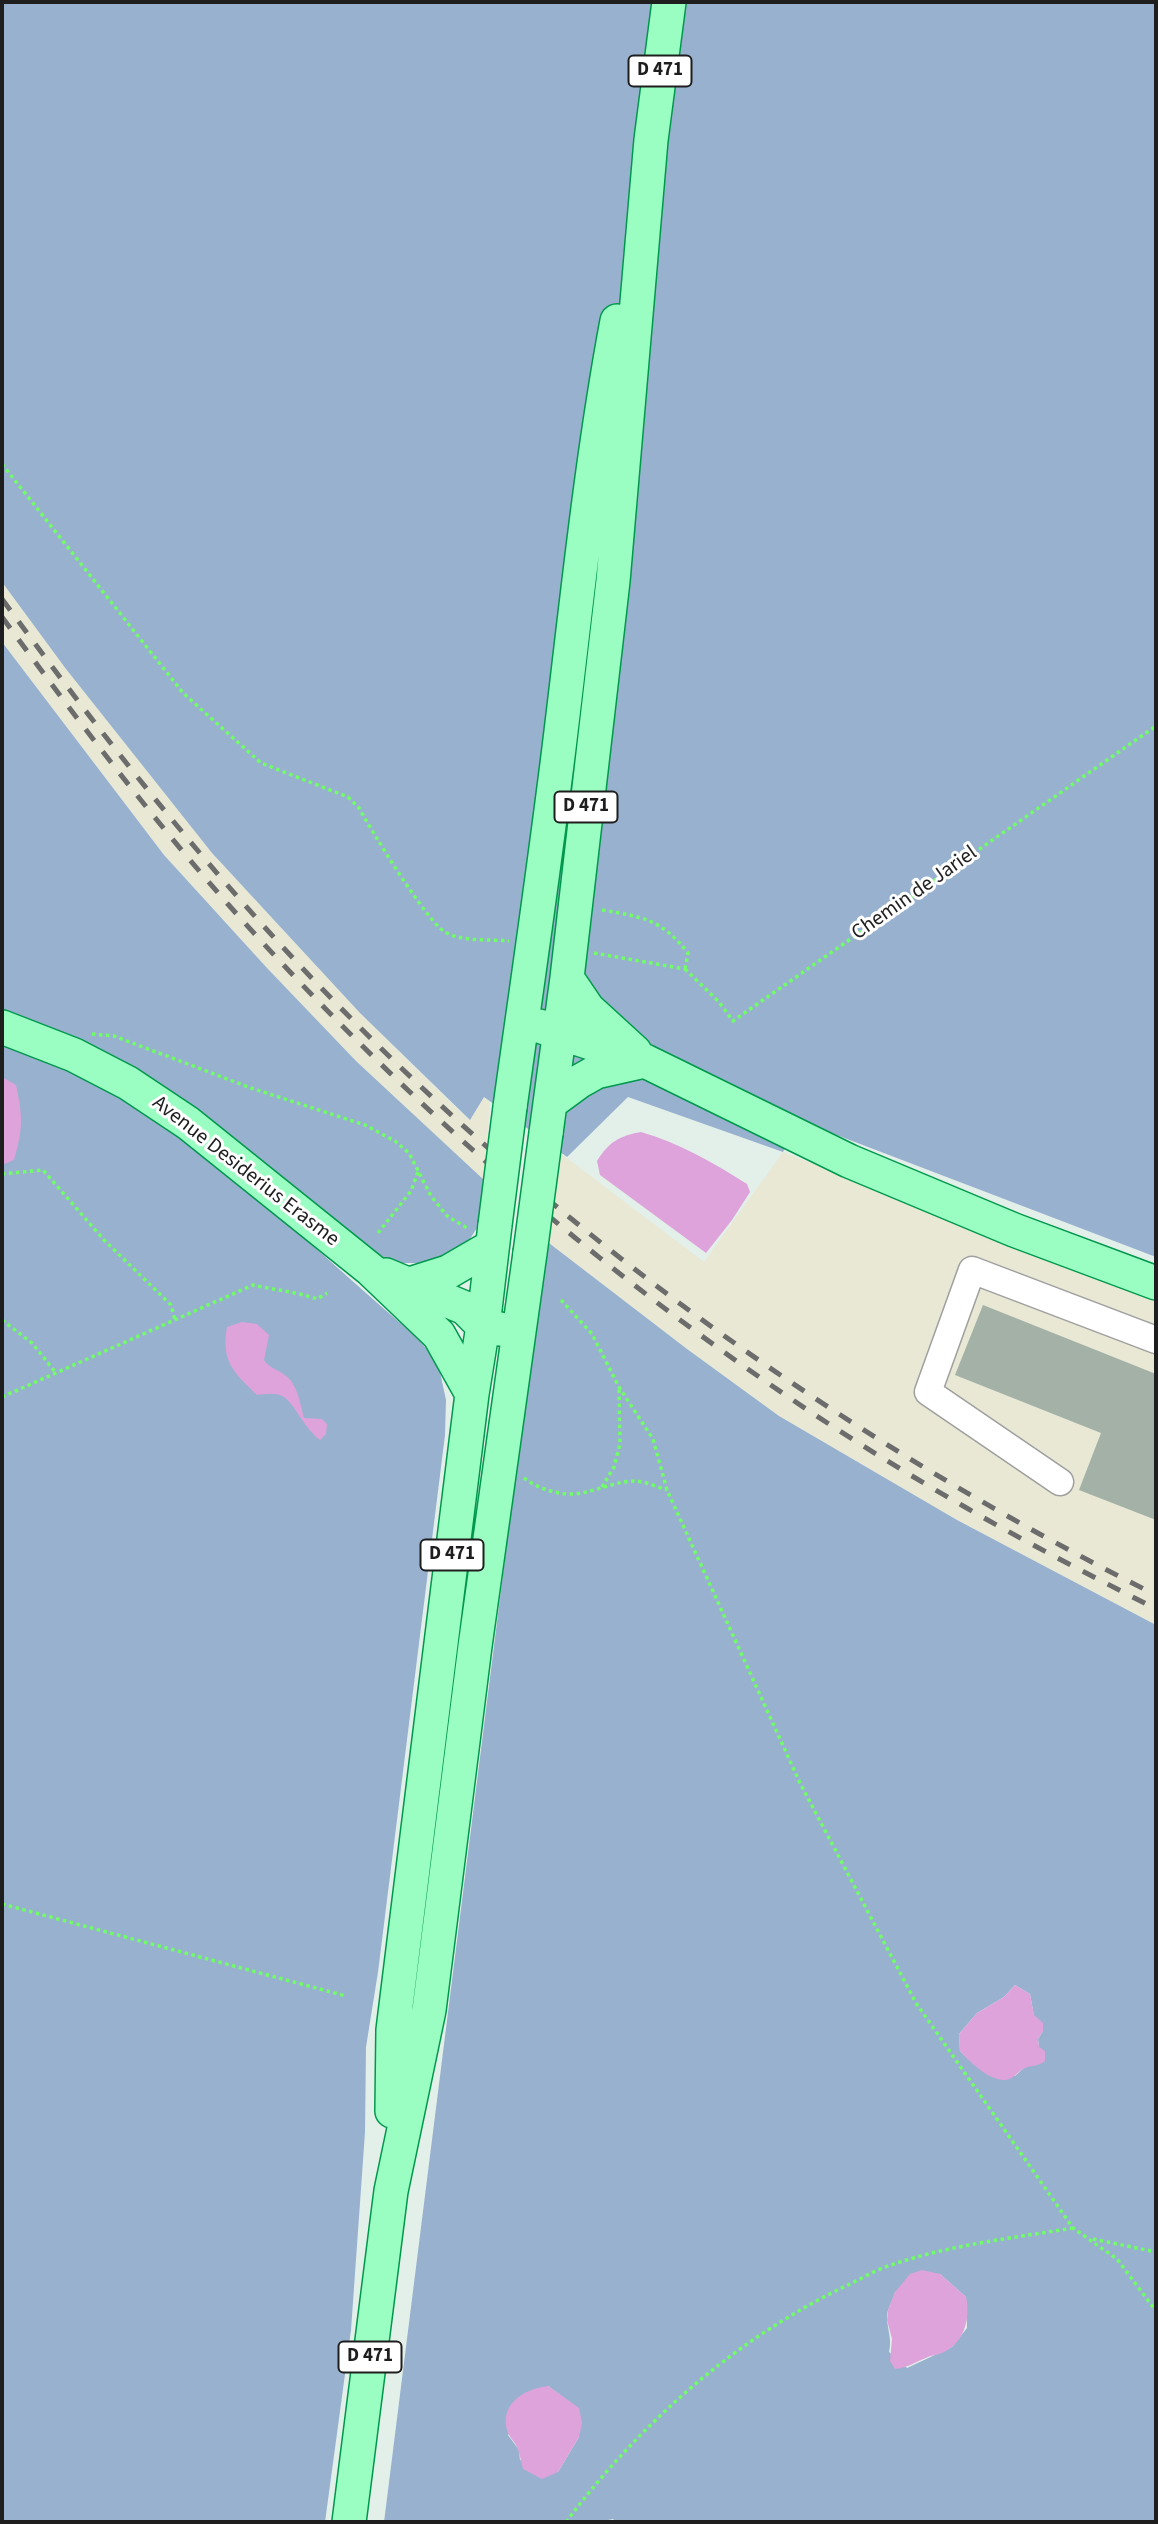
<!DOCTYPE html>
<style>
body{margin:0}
#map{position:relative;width:1158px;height:2524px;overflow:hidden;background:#e3efe9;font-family:"Source Sans 3",sans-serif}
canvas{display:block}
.frame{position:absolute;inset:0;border:4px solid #1e1e1e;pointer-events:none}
</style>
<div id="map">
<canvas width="1158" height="2524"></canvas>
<div class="frame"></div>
</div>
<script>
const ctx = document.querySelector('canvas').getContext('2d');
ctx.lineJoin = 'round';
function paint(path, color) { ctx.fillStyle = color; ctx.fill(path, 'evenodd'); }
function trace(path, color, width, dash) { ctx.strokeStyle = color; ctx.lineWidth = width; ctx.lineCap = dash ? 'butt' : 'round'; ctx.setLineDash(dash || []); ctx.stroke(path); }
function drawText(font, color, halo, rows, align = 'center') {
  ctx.font = font + ' "Source Sans 3",sans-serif'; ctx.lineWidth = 6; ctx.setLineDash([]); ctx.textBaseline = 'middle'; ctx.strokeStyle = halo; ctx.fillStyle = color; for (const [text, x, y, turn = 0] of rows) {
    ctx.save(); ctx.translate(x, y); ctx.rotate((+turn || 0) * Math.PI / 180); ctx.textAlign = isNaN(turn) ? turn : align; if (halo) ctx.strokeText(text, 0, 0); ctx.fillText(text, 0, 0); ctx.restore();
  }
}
paint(new Path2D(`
 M 2,582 L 66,669 L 212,853 L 360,1013 L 469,1120 L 483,1097 L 490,1102 L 484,1180 L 356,1061 L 267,968 L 164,855 L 2,642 Z
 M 555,1149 L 704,1262 L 783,1152 L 1156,1296 L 1156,1625 L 957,1520 L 779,1416 L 687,1349 L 545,1240 Z`), '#e8e8d5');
paint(new Path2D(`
 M 2,2 L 1156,2 L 1156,1257 L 800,1121 L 783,1152 L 628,1097 L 567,1157 L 484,1097 L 470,1120 L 360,1013 L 212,853 L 66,669 L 2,582 Z
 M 2,642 L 164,855 L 267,968 L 356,1061 L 484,1180 L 477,1228 L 464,1248 L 427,1263 L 397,1263 L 370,1251 L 307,1197 L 201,1111 L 125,1068 L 2,1017 Z
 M 2,1042 C 46,1059 93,1074 133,1100 C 236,1168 322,1258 416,1336 L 438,1363 L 446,1400 L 445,1435 L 378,1972 L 366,2047 L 365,2132 L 351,2330 L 325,2522 L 2,2522 Z
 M 545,1240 L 687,1349 L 779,1416 L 957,1520 L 1156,1625 L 1156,2522 L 616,2522 L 613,2519 L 598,2522 L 510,2520 L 509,2522 L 384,2522 ZM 1015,1985 L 1030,1994 L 1034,2016 L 1038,2019 L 1043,2031 L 1038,2039 L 1039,2047 L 1025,2067 L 1015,2076 C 990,2071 978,2070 960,2051 L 959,2034 L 977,2013 L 1004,1997 ZM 940,2274 L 966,2297 L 967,2328 L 952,2347 L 907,2368 L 889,2352 C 892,2339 888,2332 887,2319 C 886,2310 893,2301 895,2292 ZM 548,2386 L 578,2408 L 579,2437 L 558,2472 L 520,2460 L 519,2450 L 508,2435 Z`), '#97b1cf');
paint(new Path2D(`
 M 2,1077 L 16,1085 C 23,1117 23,1129 14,1160 L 2,1165 Z
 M 641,1132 C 679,1143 714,1163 747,1184 L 750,1192 L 732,1220 L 706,1253 L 600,1175 L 597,1161 C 609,1142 619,1136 641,1132 Z
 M 242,1322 L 257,1324 L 269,1335 L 264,1360 C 270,1369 278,1369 286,1376 C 298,1385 300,1404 304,1418 L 322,1419 L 327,1424 L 326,1434 L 320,1440 C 304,1428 296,1406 284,1397 C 277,1392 265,1394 257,1395 C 233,1372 221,1361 227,1327 Z
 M 1015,1985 L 1030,1994 L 1034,2015 L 1043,2023 L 1043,2031 L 1038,2039 L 1039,2047 L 1045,2051 L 1045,2061 C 1037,2067 1032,2065 1025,2068 C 1018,2071 1014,2079 1006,2080 C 989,2081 970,2062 960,2051 L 959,2034 L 977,2013 L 1004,1997 Z
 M 922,2270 L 940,2274 L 966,2297 C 971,2318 964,2344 942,2353 C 937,2355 931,2355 926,2358 C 915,2362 907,2368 895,2369 L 890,2361 L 892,2339 L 887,2320 L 888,2310 L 895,2292 L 910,2274 Z
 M 548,2386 L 579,2408 L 582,2423 L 579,2437 L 558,2472 L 542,2479 L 523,2469 C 521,2462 520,2454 517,2447 C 515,2442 510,2438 508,2433 C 498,2405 523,2389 548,2386 Z`), '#dea3da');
paint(new Path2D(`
 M 983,1305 L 1156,1374 L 1156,1520 L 1079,1490 L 1101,1433 L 955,1375 Z`), '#a3b1a7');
const minor = new Path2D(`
 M 1060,1482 L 928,1392 L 972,1270 L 1156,1340`);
const major = new Path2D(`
 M 567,978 L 588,1009 L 635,1052
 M 539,1026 L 645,1061 L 849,1161 L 1014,1230 L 1156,1283
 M 2,1027 L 74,1055 L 128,1083 L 188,1123 L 371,1270 L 439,1335 L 472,1394
 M 550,1103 L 580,1081 L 596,1072 L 645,1061
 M 510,1107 C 527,985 545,863 560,740 C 577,601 591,460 617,321
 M 546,1133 L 567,978 L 613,581 L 651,140 L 669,2
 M 386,1275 L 465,1308 L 483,1326 L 500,1329
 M 410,1284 L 448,1272 L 491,1247
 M 392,2111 L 393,2030 L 472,1394 L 483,1326 L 495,1225
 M 349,2522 L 391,2191 L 429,2010 L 475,1646 L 530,1253`);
trace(minor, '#9f9f9f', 29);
trace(major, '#00984c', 36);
trace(new Path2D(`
 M 2,464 L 183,693 L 261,763 L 348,797 L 359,808 C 371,830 427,922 445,932 C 462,942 490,939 509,941
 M 602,910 C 643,917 661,919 688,953 L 685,969
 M 594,953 L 685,969
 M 685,969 L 719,1002 L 733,1021 L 1156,726
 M 92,1034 L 114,1036 L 251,1088 L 365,1125 L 395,1141 L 409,1153 L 431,1196 L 447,1216 L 467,1228
 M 2,1174 L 43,1170 L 104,1240 L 171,1305 L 175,1320
 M 378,1233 L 411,1191 L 418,1172
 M 561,1300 L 592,1334 L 619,1387 L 653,1439 L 667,1490 L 800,1783 L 916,2003 L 1073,2228 L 1117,2259 L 1156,2311
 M 2,1320 L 32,1343 L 56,1373
 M 2,1397 L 253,1285 C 275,1290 297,1292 317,1299 L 327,1293
 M 524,1478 C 538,1489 563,1497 581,1493 C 599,1490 617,1481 635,1481 C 645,1481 657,1487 667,1490
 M 602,1487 L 614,1467 L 620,1444 L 619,1388
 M 2,1904 L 346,1996
 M 1093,2239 L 1156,2252
 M 566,2522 C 640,2423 736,2338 848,2285 C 862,2278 876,2270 891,2265 C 949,2245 1013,2238 1073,2228`), '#71fd67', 3.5, [3.5, 3.5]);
trace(minor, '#fff', 26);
trace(major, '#9afec2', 33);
trace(new Path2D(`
 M 2,599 C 89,718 179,834 279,943 C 529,1215 826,1430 1156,1595
 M 2,617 C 78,721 156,824 242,920 C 450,1150 695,1353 965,1507 C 1027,1543 1092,1576 1156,1609`), '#6c6c6c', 5, [14, 14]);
const majorBridge = new Path2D(`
 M 495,1225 L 510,1107
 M 530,1253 L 546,1133`);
trace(majorBridge, '#00984c', 36, []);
trace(majorBridge, '#9afec2', 33);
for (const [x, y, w] of [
 [660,71,63],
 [586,807,63],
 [452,1555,63],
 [370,2357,63]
]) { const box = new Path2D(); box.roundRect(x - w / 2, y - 15.5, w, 31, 5); ctx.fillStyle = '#fff'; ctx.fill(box); trace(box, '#1e1e1e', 2); }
drawText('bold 19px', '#1e1e1e', null, [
 ["D 471",660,71],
 ["D 471",586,807],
 ["D 471",452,1555],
 ["D 471",370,2357]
]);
drawText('21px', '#1e1e1e', '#fff', [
 ["Chemin de Jariel",915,894,-35],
 ["Avenue Desiderius Erasme",245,1172,38]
]);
</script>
